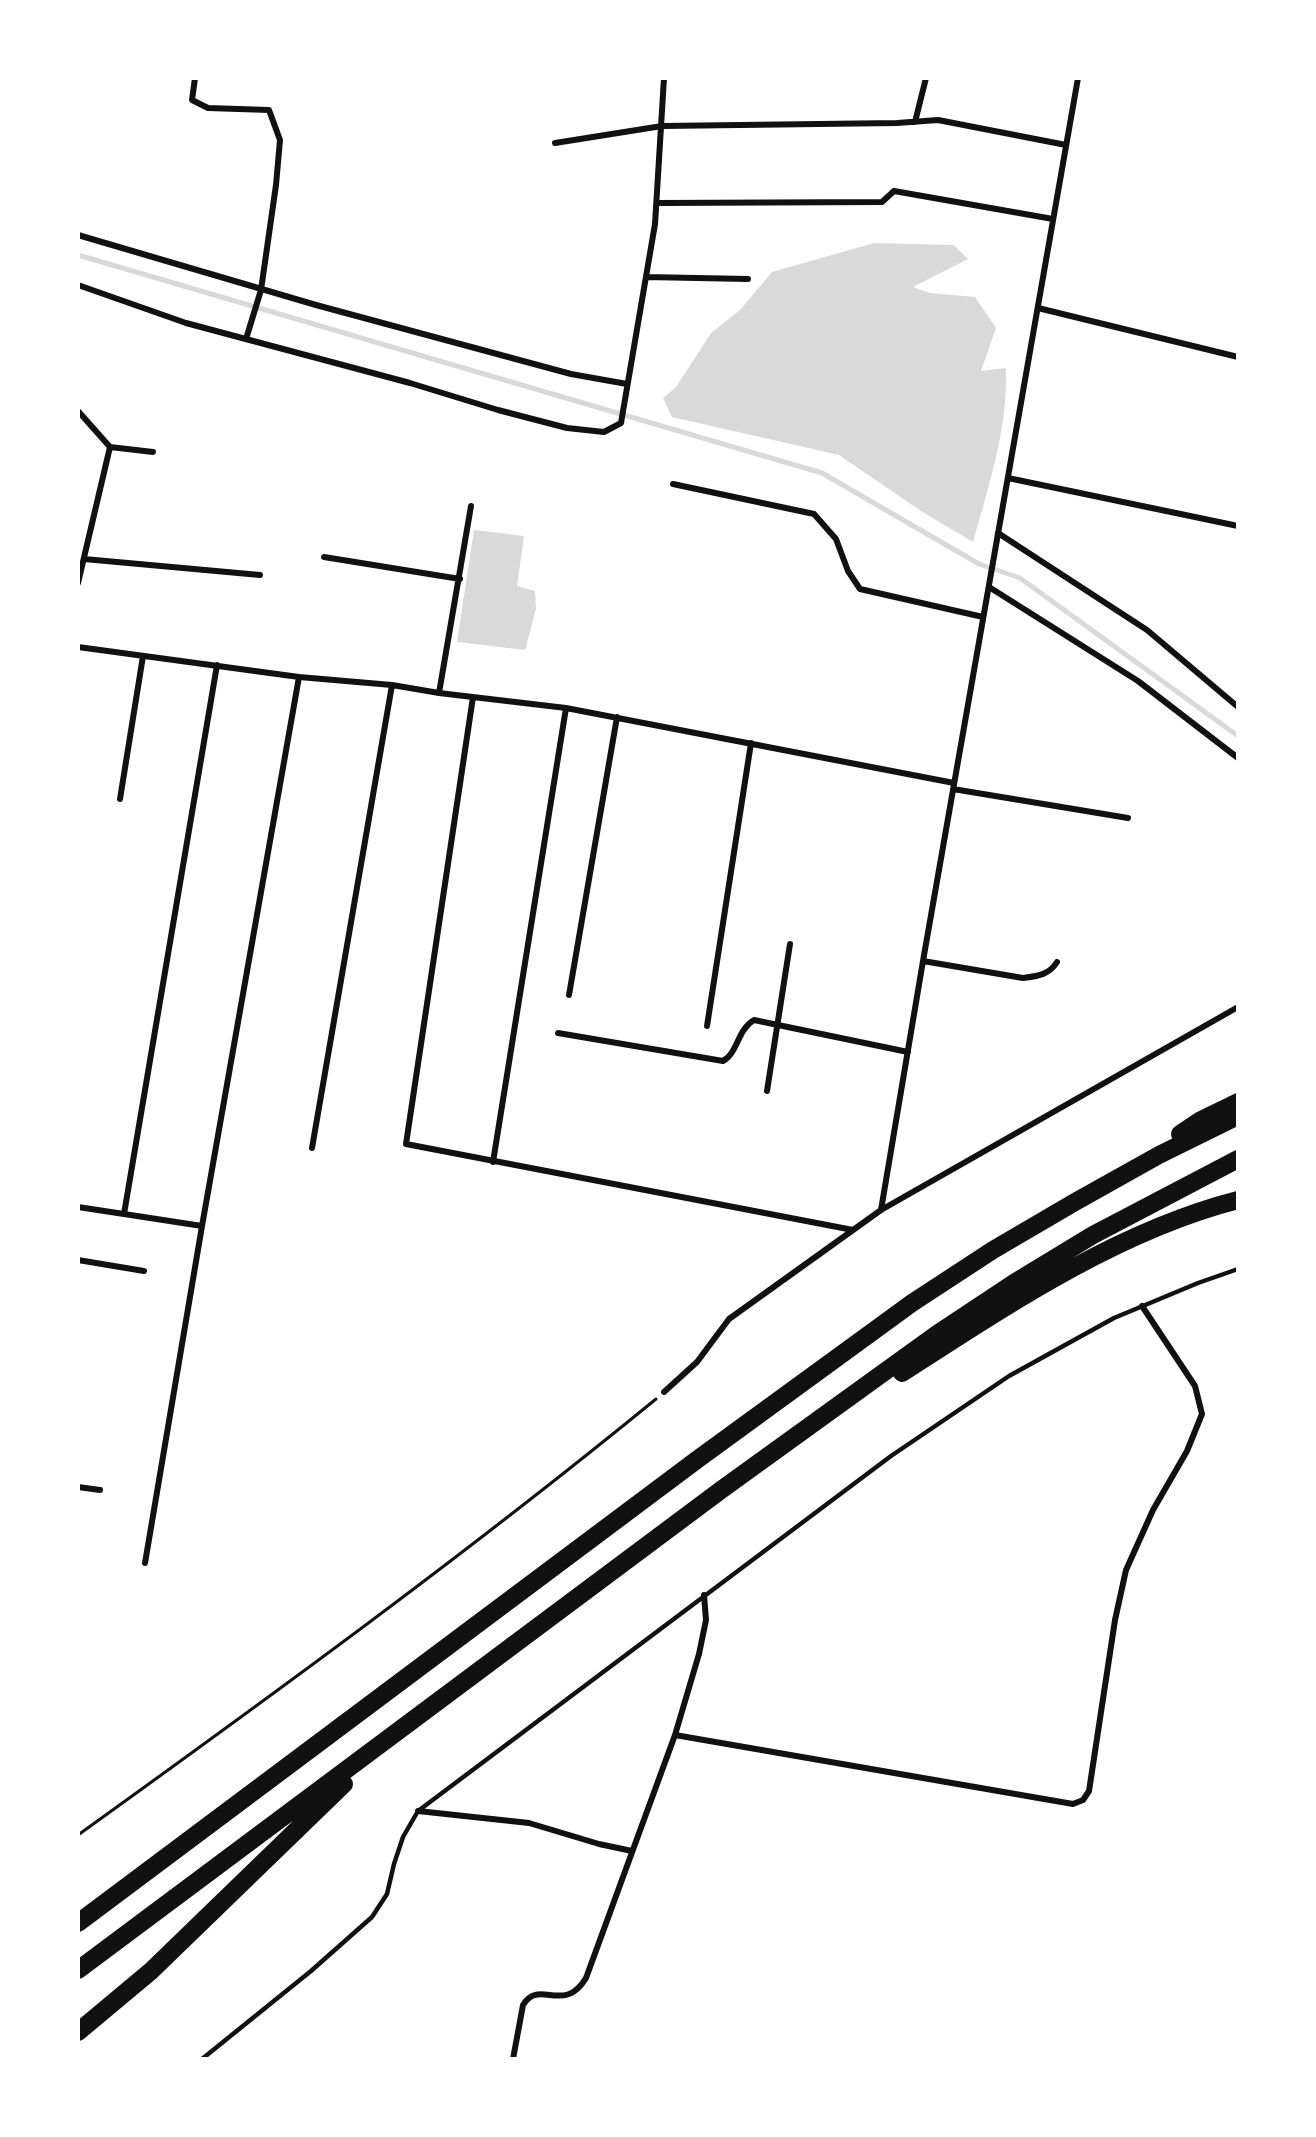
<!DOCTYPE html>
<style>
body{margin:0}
#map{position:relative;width:1316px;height:2137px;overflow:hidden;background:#fff;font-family:Rubik,sans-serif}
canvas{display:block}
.frame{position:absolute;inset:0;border:80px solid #fff;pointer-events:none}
</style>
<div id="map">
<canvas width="1316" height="2137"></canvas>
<div class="frame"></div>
</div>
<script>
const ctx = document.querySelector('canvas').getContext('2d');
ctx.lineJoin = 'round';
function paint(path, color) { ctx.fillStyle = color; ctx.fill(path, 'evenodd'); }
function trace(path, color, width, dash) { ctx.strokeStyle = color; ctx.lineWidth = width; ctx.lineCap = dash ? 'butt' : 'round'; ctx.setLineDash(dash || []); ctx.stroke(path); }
paint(new Path2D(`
 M 874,243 L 954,245 L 968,259 L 913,287 L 930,293 L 975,297 L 996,328 L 981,371 L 1006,368 C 1008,428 989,485 973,542 L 921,511 L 839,455 L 672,417 L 663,398 L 676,387 L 711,333 L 740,310 L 772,272 Z
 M 474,530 L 524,536 L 517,586 L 535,591 L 536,609 L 525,650 L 457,642 Z`), '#d9d9d9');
trace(new Path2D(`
 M 78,255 L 822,473 L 979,564 L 1020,578 L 1238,736`), '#d9d9d9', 5);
trace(new Path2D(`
 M 78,1835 C 274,1694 469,1552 656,1399`), '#111', 3);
trace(new Path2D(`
 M 202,2059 L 311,1971 L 372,1917 L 387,1894 L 394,1864 L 403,1837 L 418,1811 L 891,1456 L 1009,1376 L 1114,1318 L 1198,1283 L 1238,1269`), '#111', 4.5);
trace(new Path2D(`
 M 195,78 L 192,100 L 208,108 L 269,110 L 280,140 L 276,185 L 261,290 L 246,339
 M 915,122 L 926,78
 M 555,143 L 662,126 L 897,123 L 938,120 L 1066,145
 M 657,203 L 882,202 L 894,191 L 1053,219
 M 78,235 L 316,305 L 571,374 L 627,384
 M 646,277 L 748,279
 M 78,285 L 186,323 L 410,383 L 498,410 L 567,428 L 604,432 L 621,423 L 655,224 L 664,78
 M 1038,308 L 1238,357
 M 78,411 L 110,447 L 78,583
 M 110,447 L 153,452
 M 1008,478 L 1238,526
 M 673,484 L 814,514 L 836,539 L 848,571 L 860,589 L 983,617
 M 998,533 L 1147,630 L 1238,707
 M 324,557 L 460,579
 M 84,559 L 260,575
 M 989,587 L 1138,681 L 1238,758
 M 78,647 L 299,677 L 392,685 L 439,693 L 566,708 L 954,783
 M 439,693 L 471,506
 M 473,697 L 406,1144 L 853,1230
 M 953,789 L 1128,818
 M 120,799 L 143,656
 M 923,961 L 1023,978 C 1038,976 1049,975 1057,962
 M 569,995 L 617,717
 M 707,1026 L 751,743
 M 558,1033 L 723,1061 C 738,1053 737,1030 754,1020 L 908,1052
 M 767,1091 L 790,944
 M 312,1148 L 392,685
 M 493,1162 L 566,708
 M 78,1207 L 124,1214 L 217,665
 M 881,1210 L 923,961 L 1078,78
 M 124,1214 L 202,1226 L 299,677
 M 78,1260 L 144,1271
 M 664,1392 L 697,1362 L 729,1319 L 881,1210 L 1238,1007
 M 78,1487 L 100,1490
 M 145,1563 L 202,1226
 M 675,1735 L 1073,1804 L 1083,1800 L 1089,1791 L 1115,1620 L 1126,1570 L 1153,1510 L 1187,1451 L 1202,1414 L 1195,1386 L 1142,1306
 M 418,1811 L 529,1823 L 599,1844 L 632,1851
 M 513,2059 L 523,2005 C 539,1978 564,2015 586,1978 L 675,1735 L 699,1654 L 706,1620 L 704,1595`), '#111', 6);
trace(new Path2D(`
 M 1180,1134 L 1201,1120 L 1238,1102
 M 902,1373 C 1006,1306 1117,1231 1238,1200
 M 78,1923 L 698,1459 L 912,1303 L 993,1250 L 1075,1202 L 1159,1155 L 1238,1116
 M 78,1970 L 721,1490 L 937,1334 L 1014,1283 L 1093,1235 L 1238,1159
 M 78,2032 L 151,1971 L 344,1784`), '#111', 18);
</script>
